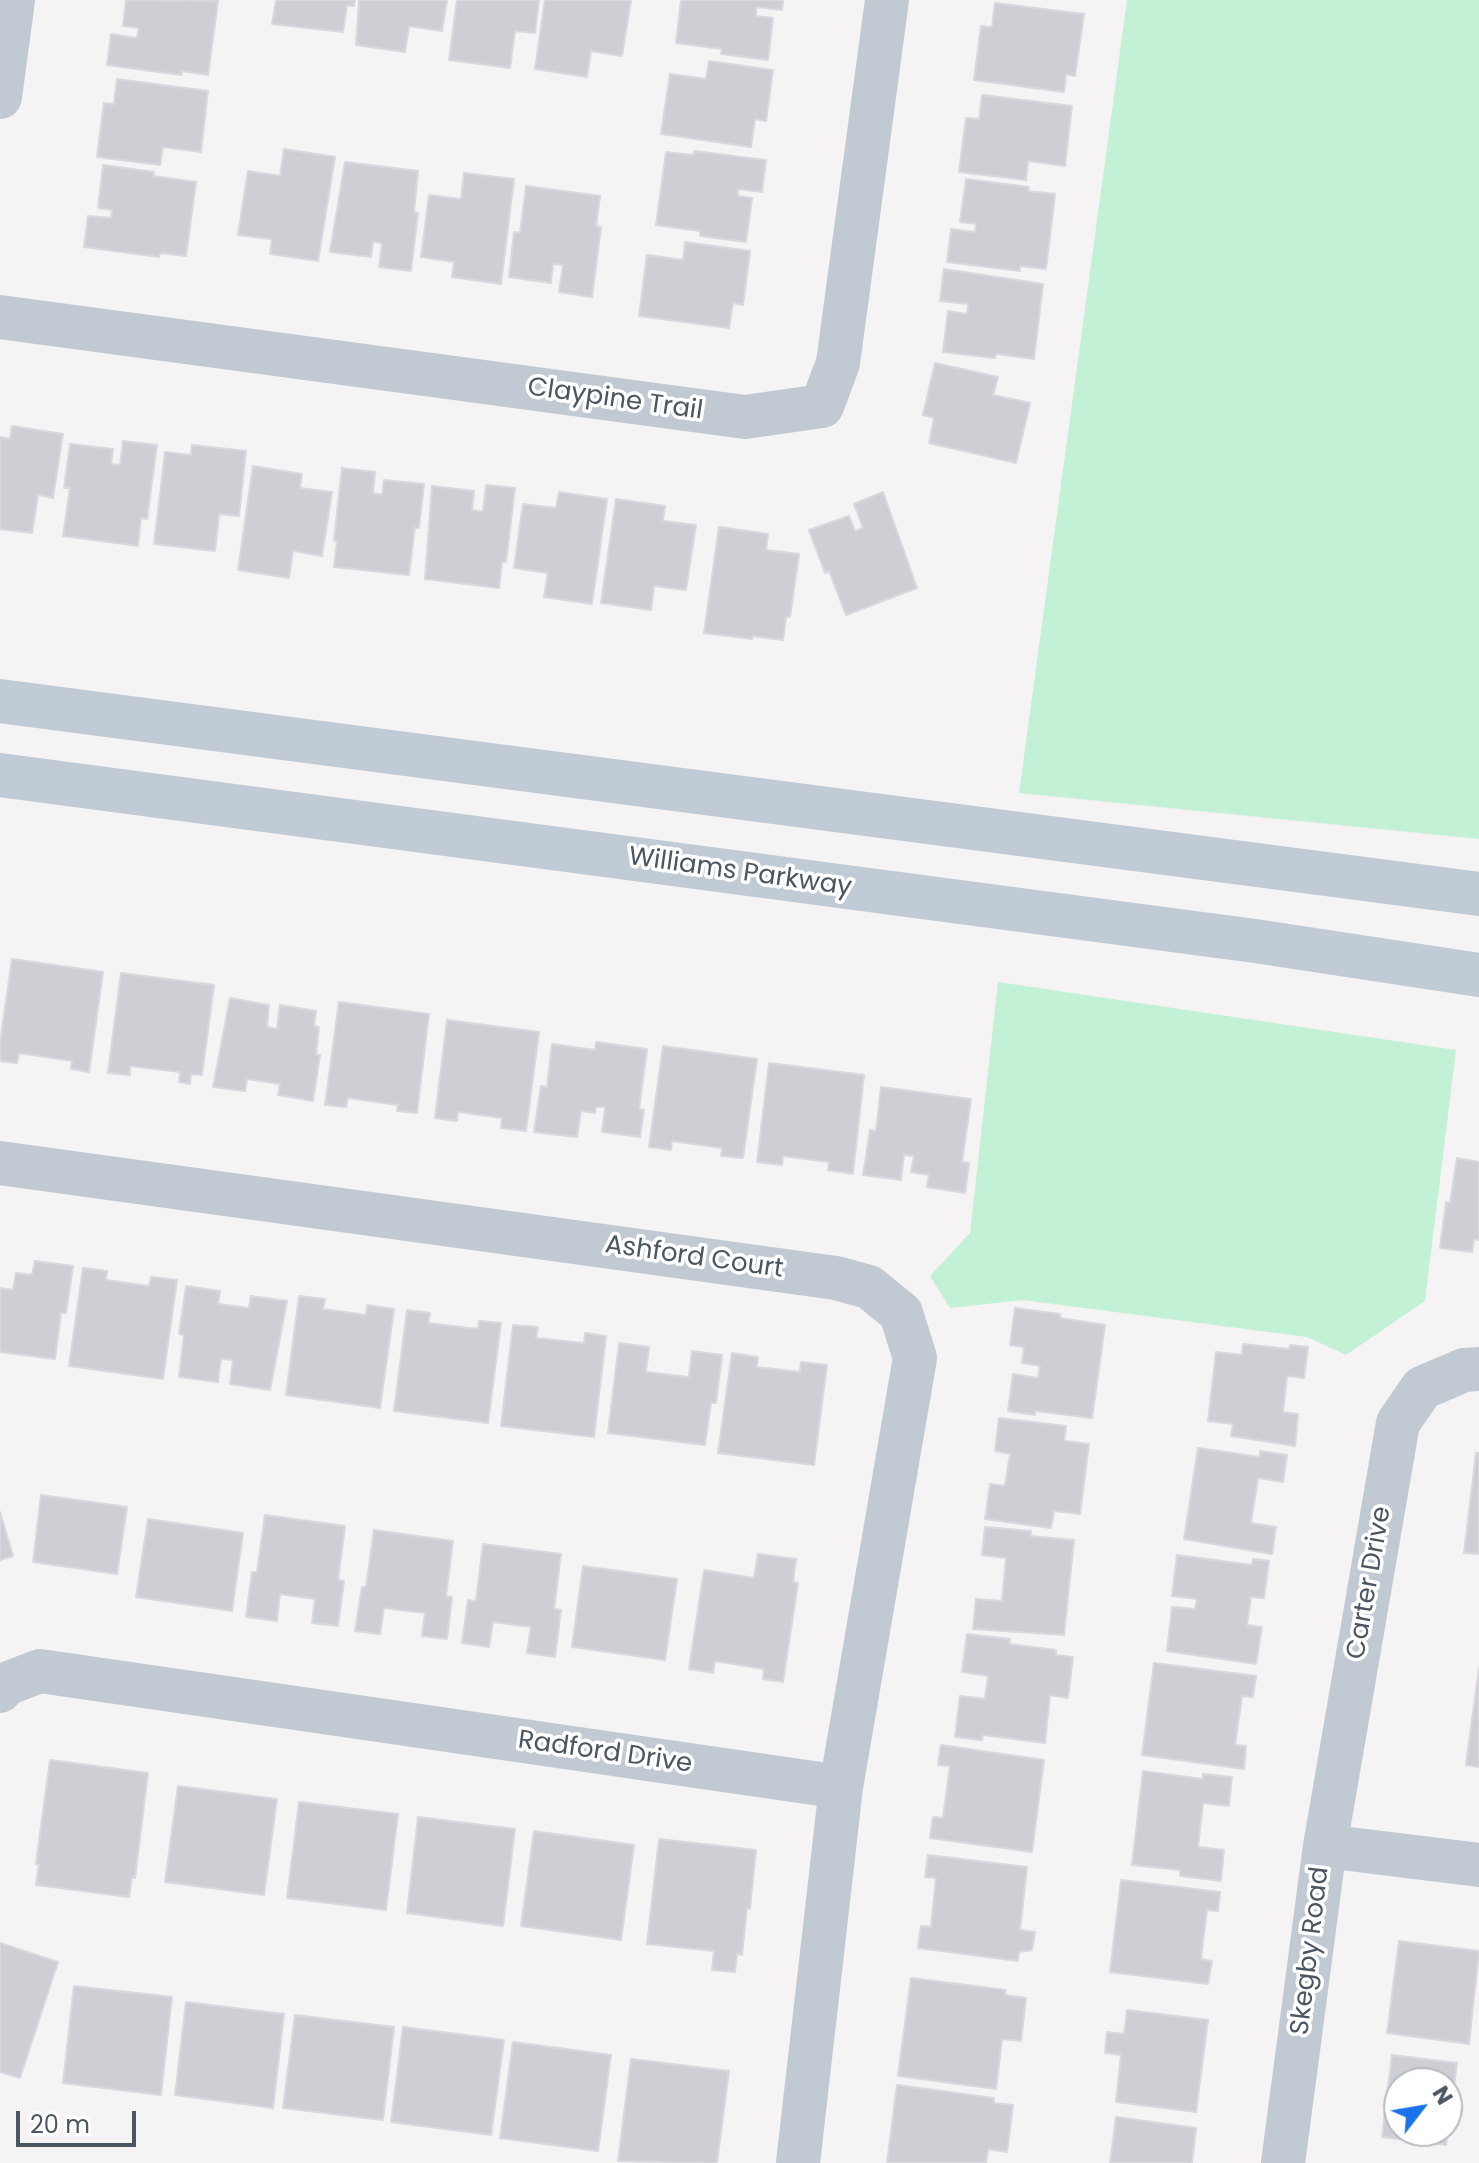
<!DOCTYPE html>
<style>
body{margin:0}
#map{position:relative;width:1479px;height:2163px;overflow:hidden;background:#f5f3f3;font-family:Poppins,sans-serif}
canvas{display:block}
.north{position:absolute;left:1383px;top:2067px;width:80px;height:80px;box-sizing:border-box;background:#fff;border:2px solid #b7bbc0;border-radius:50%;rotate:59deg;font-size:22px;font-weight:700;line-height:32px;text-align:center;color:#4a5661}
.north::after{content:'';display:block;margin:auto;width:28px;height:36px;background:#1a73e8;clip-path:polygon(50% 0,100% 100%,50% 72%,0 100%)}
.scale{position:absolute;left:16px;top:2111px;width:120px;height:36px;box-sizing:border-box;border:4px solid #4a5661;border-top:0;padding-left:10px;font-size:24px;line-height:28px;white-space:nowrap;color:#4a5661;-webkit-text-stroke:6px #fff;paint-order:stroke}
</style>
<div id="map">
<canvas width="1479" height="2163"></canvas>
<div class="north">N</div>
<div class="scale">20 m</div>
</div>
<script>
const ctx = document.querySelector('canvas').getContext('2d');
ctx.lineJoin = 'round';
function paint(path, color) { ctx.fillStyle = color; ctx.fill(path, 'evenodd'); }
function trace(path, color, width, dash) { ctx.strokeStyle = color; ctx.lineWidth = width; ctx.lineCap = dash ? 'butt' : 'round'; ctx.setLineDash(dash || []); ctx.stroke(path); }
function drawText(font, color, halo, rows, align = 'center') {
  ctx.font = font + ' Poppins,sans-serif'; ctx.lineWidth = 7; ctx.setLineDash([]); ctx.textBaseline = 'middle'; ctx.strokeStyle = halo; ctx.fillStyle = color; for (const [text, x, y, turn = 0] of rows) {
    ctx.save(); ctx.translate(x, y); ctx.rotate((+turn || 0) * Math.PI / 180); ctx.textAlign = isNaN(turn) ? turn : align; if (halo) ctx.strokeText(text, 0, 0); ctx.fillText(text, 0, 0); ctx.restore();
  }
}
paint(new Path2D(`
 M 1127,0 L 1479,0 L 1479,839 L 1019,793 Z
 M 998,982 L 1456,1050 L 1425,1301 L 1346,1355 L 1307,1337 L 1023,1300 L 950,1308 L 930,1276 L 970,1233 Z`), '#c3f1d5');
const building = new Path2D(`
 M 126,0 L 218,1 L 208,75 L 182,71 L 181,75 L 107,65 L 111,34 L 137,38 L 139,28 L 123,26 Z
 M 276,0 L 355,0 L 354,6 L 347,5 L 343,32 L 272,24 Z
 M 359,0 L 447,0 L 442,31 L 409,26 L 405,52 L 356,45 Z
 M 457,0 L 539,0 L 535,33 L 515,31 L 510,68 L 449,60 Z
 M 545,0 L 631,0 L 622,56 L 591,51 L 587,77 L 535,69 Z
 M 681,0 L 783,0 L 782,10 L 756,7 L 756,16 L 773,18 L 768,60 L 721,54 L 722,49 L 676,43 Z
 M 995,3 L 1084,14 L 1075,76 L 1066,74 L 1064,92 L 974,80 L 981,26 L 992,27 Z
 M 709,61 L 773,70 L 766,121 L 755,119 L 751,147 L 661,134 L 670,74 L 706,79 Z
 M 117,79 L 208,91 L 201,152 L 163,147 L 160,165 L 97,157 L 104,103 L 114,104 Z
 M 982,95 L 1072,106 L 1065,166 L 1028,161 L 1026,180 L 959,172 L 966,118 L 979,119 Z
 M 284,149 L 335,157 L 318,261 L 270,254 L 272,239 L 238,235 L 248,171 L 280,176 Z
 M 694,151 L 766,160 L 762,192 L 738,189 L 738,196 L 752,198 L 746,242 L 700,236 L 700,231 L 656,225 L 666,152 L 693,155 Z
 M 345,162 L 418,171 L 414,212 L 418,213 L 411,271 L 379,267 L 382,243 L 373,242 L 371,257 L 330,252 Z
 M 103,165 L 154,172 L 153,176 L 196,182 L 186,256 L 160,253 L 159,257 L 84,247 L 88,216 L 111,218 L 112,210 L 98,208 Z
 M 464,173 L 514,179 L 501,284 L 452,277 L 454,262 L 421,257 L 429,195 L 461,199 Z
 M 966,179 L 1029,187 L 1028,191 L 1055,194 L 1046,269 L 1020,266 L 1020,271 L 947,262 L 951,229 L 975,232 L 976,224 L 960,222 Z
 M 526,186 L 600,196 L 596,226 L 601,227 L 592,297 L 559,292 L 563,265 L 553,264 L 551,283 L 509,277 L 514,232 L 520,233 Z
 M 685,242 L 750,251 L 743,305 L 733,303 L 729,328 L 639,316 L 647,255 L 683,260 Z
 M 944,269 L 1043,284 L 1034,359 L 996,354 L 995,358 L 943,352 L 948,311 L 967,314 L 968,304 L 940,301 Z
 M 935,363 L 998,377 L 993,395 L 1030,403 L 1016,463 L 929,443 L 934,418 L 923,415 Z
 M 12,426 L 63,434 L 53,498 L 38,495 L 32,533 L 0,529 L 0,437 L 10,439 Z
 M 123,441 L 157,445 L 147,519 L 141,518 L 138,546 L 63,536 L 70,488 L 64,488 L 70,444 L 113,449 L 111,464 L 120,465 Z
 M 192,445 L 246,451 L 239,516 L 219,514 L 215,551 L 154,544 L 165,452 L 191,455 Z
 M 253,466 L 302,474 L 300,488 L 332,492 L 322,556 L 293,551 L 289,578 L 238,570 Z
 M 342,468 L 375,472 L 373,493 L 382,495 L 384,480 L 424,484 L 419,528 L 415,527 L 409,575 L 334,567 L 337,541 L 334,540 Z
 M 486,485 L 515,488 L 506,562 L 502,562 L 499,588 L 425,579 L 432,486 L 474,491 L 472,510 L 483,512 Z
 M 559,492 L 607,499 L 592,604 L 544,597 L 548,573 L 514,568 L 523,504 L 556,508 Z
 M 883,492 L 917,588 L 846,615 L 829,571 L 825,573 L 809,530 L 849,516 L 855,531 L 863,528 L 854,504 Z
 M 616,499 L 665,506 L 663,521 L 696,525 L 686,590 L 654,586 L 651,610 L 601,603 Z
 M 719,527 L 768,534 L 766,550 L 799,554 L 790,617 L 786,617 L 783,640 L 752,636 L 752,639 L 704,633 Z
 M 12,959 L 103,972 L 89,1072 L 71,1069 L 72,1061 L 19,1053 L 17,1063 L 0,1061 L 0,1043 Z
 M 121,973 L 214,985 L 202,1075 L 191,1074 L 190,1084 L 179,1082 L 180,1072 L 130,1066 L 130,1075 L 108,1073 Z
 M 230,998 L 269,1005 L 267,1027 L 277,1029 L 280,1005 L 316,1011 L 314,1026 L 319,1027 L 316,1055 L 320,1055 L 313,1101 L 278,1095 L 280,1084 L 247,1079 L 245,1091 L 213,1087 Z
 M 339,1002 L 429,1014 L 417,1113 L 397,1111 L 398,1105 L 348,1098 L 346,1107 L 325,1105 Z
 M 447,1020 L 539,1032 L 526,1131 L 501,1128 L 502,1118 L 458,1112 L 457,1121 L 435,1118 Z
 M 596,1042 L 647,1049 L 639,1109 L 644,1110 L 640,1137 L 602,1132 L 605,1107 L 596,1107 L 595,1113 L 581,1111 L 577,1137 L 534,1132 L 541,1086 L 547,1087 L 552,1044 L 595,1050 Z
 M 663,1046 L 757,1059 L 743,1158 L 721,1156 L 722,1148 L 672,1141 L 671,1150 L 649,1147 Z
 M 769,1063 L 864,1075 L 853,1174 L 828,1170 L 829,1162 L 783,1156 L 782,1165 L 757,1162 Z
 M 881,1087 L 971,1099 L 962,1162 L 969,1163 L 965,1193 L 927,1187 L 929,1175 L 911,1172 L 914,1156 L 904,1155 L 901,1180 L 863,1175 L 870,1130 L 876,1131 Z
 M 1457,1158 L 1479,1162 L 1479,1240 L 1474,1239 L 1472,1252 L 1440,1248 L 1446,1202 L 1450,1203 Z
 M 35,1261 L 73,1266 L 66,1313 L 61,1313 L 55,1359 L 0,1352 L 0,1288 L 13,1290 L 16,1273 L 32,1275 Z
 M 83,1268 L 107,1271 L 106,1280 L 149,1286 L 151,1277 L 177,1280 L 163,1379 L 69,1366 Z
 M 186,1286 L 220,1291 L 218,1304 L 249,1308 L 251,1296 L 287,1301 L 270,1390 L 230,1384 L 233,1360 L 221,1359 L 218,1382 L 179,1377 L 184,1335 L 179,1334 Z
 M 299,1296 L 325,1299 L 323,1309 L 366,1315 L 367,1305 L 394,1309 L 380,1408 L 286,1395 Z
 M 1015,1308 L 1060,1314 L 1060,1318 L 1105,1325 L 1092,1418 L 1035,1411 L 1035,1415 L 1008,1411 L 1013,1374 L 1038,1378 L 1040,1366 L 1022,1363 L 1024,1347 L 1010,1345 Z
 M 407,1310 L 430,1313 L 428,1323 L 478,1329 L 479,1321 L 501,1323 L 488,1423 L 394,1411 Z
 M 513,1325 L 538,1327 L 536,1338 L 584,1343 L 585,1333 L 606,1336 L 594,1437 L 501,1426 Z
 M 619,1343 L 649,1347 L 646,1372 L 689,1377 L 692,1351 L 722,1355 L 716,1403 L 711,1403 L 705,1445 L 608,1433 Z
 M 1243,1344 L 1289,1349 L 1290,1345 L 1308,1347 L 1304,1378 L 1287,1376 L 1283,1412 L 1298,1414 L 1295,1446 L 1231,1436 L 1233,1424 L 1208,1421 L 1216,1352 L 1242,1355 Z
 M 732,1353 L 758,1357 L 757,1367 L 800,1372 L 801,1362 L 827,1365 L 814,1465 L 718,1453 Z
 M 999,1418 L 1066,1426 L 1064,1441 L 1089,1444 L 1080,1514 L 1054,1511 L 1051,1528 L 985,1519 L 990,1484 L 1005,1486 L 1010,1454 L 995,1451 Z
 M 1198,1448 L 1260,1457 L 1260,1451 L 1287,1455 L 1283,1482 L 1258,1478 L 1251,1523 L 1276,1527 L 1272,1554 L 1184,1539 Z
 M 1476,1453 L 1479,1453 L 1479,1554 L 1464,1553 Z
 M 41,1495 L 127,1507 L 117,1574 L 33,1562 Z
 M 0,1512 L 13,1556 L 0,1560 Z
 M 265,1515 L 345,1526 L 338,1580 L 344,1581 L 338,1626 L 312,1623 L 315,1599 L 280,1594 L 277,1621 L 246,1617 L 252,1572 L 257,1572 Z
 M 148,1519 L 243,1533 L 232,1611 L 136,1597 Z
 M 985,1527 L 1031,1531 L 1030,1536 L 1074,1540 L 1064,1635 L 973,1629 L 976,1599 L 1002,1601 L 1006,1558 L 982,1555 Z
 M 374,1530 L 453,1541 L 446,1596 L 452,1597 L 447,1639 L 422,1636 L 425,1613 L 384,1608 L 380,1634 L 355,1631 L 362,1587 L 366,1587 Z
 M 483,1544 L 561,1554 L 554,1609 L 561,1610 L 555,1657 L 527,1653 L 531,1627 L 493,1622 L 489,1647 L 462,1643 L 468,1600 L 476,1601 Z
 M 758,1554 L 796,1559 L 793,1582 L 798,1583 L 783,1682 L 763,1679 L 764,1669 L 715,1661 L 713,1673 L 689,1669 L 704,1570 L 754,1578 Z
 M 1177,1555 L 1252,1565 L 1253,1559 L 1269,1561 L 1264,1598 L 1251,1597 L 1247,1625 L 1262,1627 L 1256,1664 L 1167,1651 L 1172,1607 L 1195,1609 L 1197,1599 L 1172,1596 Z
 M 583,1566 L 677,1579 L 665,1660 L 572,1647 Z
 M 967,1634 L 1010,1639 L 1009,1644 L 1056,1650 L 1056,1655 L 1073,1657 L 1068,1698 L 1050,1695 L 1045,1743 L 983,1735 L 982,1740 L 955,1737 L 960,1696 L 985,1699 L 988,1676 L 962,1672 Z
 M 1154,1663 L 1256,1676 L 1253,1697 L 1242,1696 L 1235,1745 L 1246,1746 L 1244,1769 L 1142,1755 Z
 M 1479,1668 L 1479,1767 L 1466,1765 Z
 M 941,1745 L 1044,1760 L 1032,1852 L 930,1838 L 933,1817 L 943,1818 L 950,1766 L 938,1765 Z
 M 50,1760 L 148,1773 L 135,1878 L 132,1877 L 129,1897 L 36,1885 L 39,1865 L 36,1864 Z
 M 1143,1771 L 1203,1779 L 1203,1774 L 1232,1777 L 1229,1806 L 1203,1803 L 1198,1847 L 1224,1850 L 1221,1881 L 1180,1876 L 1180,1870 L 1132,1865 Z
 M 178,1786 L 277,1799 L 264,1895 L 165,1882 Z
 M 299,1802 L 398,1814 L 386,1910 L 287,1898 Z
 M 418,1817 L 515,1829 L 503,1926 L 407,1913 Z
 M 534,1831 L 634,1845 L 621,1940 L 521,1926 Z
 M 659,1839 L 756,1850 L 750,1909 L 747,1908 L 742,1955 L 737,1954 L 735,1972 L 712,1970 L 714,1951 L 647,1944 Z
 M 928,1855 L 1027,1867 L 1020,1930 L 1035,1932 L 1032,1950 L 1019,1952 L 1018,1961 L 918,1948 L 921,1926 L 931,1927 L 936,1878 L 925,1877 Z
 M 1121,1880 L 1220,1892 L 1218,1911 L 1207,1910 L 1201,1959 L 1212,1961 L 1208,1984 L 1110,1972 Z
 M 1399,1941 L 1479,1951 L 1469,2044 L 1387,2033 Z
 M 0,1943 L 58,1962 L 20,2078 L 0,2072 Z
 M 911,1978 L 1006,1990 L 1005,1995 L 1026,1998 L 1021,2041 L 1002,2039 L 996,2089 L 898,2076 Z
 M 74,1986 L 172,1997 L 161,2095 L 63,2083 Z
 M 186,2002 L 284,2014 L 273,2108 L 175,2095 Z
 M 1127,2010 L 1208,2020 L 1196,2112 L 1116,2102 L 1121,2055 L 1105,2053 L 1107,2032 L 1124,2034 Z
 M 295,2015 L 394,2027 L 383,2120 L 283,2108 Z
 M 403,2027 L 504,2040 L 491,2135 L 391,2122 Z
 M 513,2042 L 611,2055 L 598,2151 L 500,2138 Z
 M 1392,2055 L 1457,2063 L 1446,2145 L 1382,2137 ZM 1399,2083 L 1447,2083 L 1447,2131 L 1399,2131 Z
 M 631,2059 L 729,2071 L 717,2163 L 618,2161 Z
 M 897,2085 L 994,2098 L 994,2103 L 1013,2105 L 1007,2152 L 988,2149 L 986,2163 L 887,2163 Z
 M 1116,2117 L 1196,2128 L 1192,2163 L 1110,2163 Z`);
paint(building, '#cdcfd5');
trace(building, '#d7d9de', 2);
trace(new Path2D(`
 M 0,97 L 13,0
 M 0,317 L 745,417 L 822,406 L 838,363 L 887,0
 M 0,1163 L 836,1278 L 869,1287 L 901,1313 L 915,1358 L 841,1787 L 798,2163
 M 0,1691 L 6,1684 L 40,1671 L 841,1787
 M 1325,1846 L 1479,1865
 M 1283,2163 L 1325,1846 L 1398,1423 L 1422,1388 L 1464,1370 L 1479,1369`), '#c1cad2', 44);
trace(new Path2D(`
 M 0,701 L 1479,894
 M 0,775 L 1255,941 L 1479,975`), '#c1cbd6', 44);
drawText('26px', '#4a5661', '#fff', [
 ["Claypine Trail",615,400,8],
 ["Williams Parkway",740,873,8],
 ["Ashford Court",694,1258,8],
 ["Carter Drive",1370,1583,-80],
 ["Radford Drive",605,1753,8],
 ["Skegby Road",1311,1951,-83]
]);
</script>
